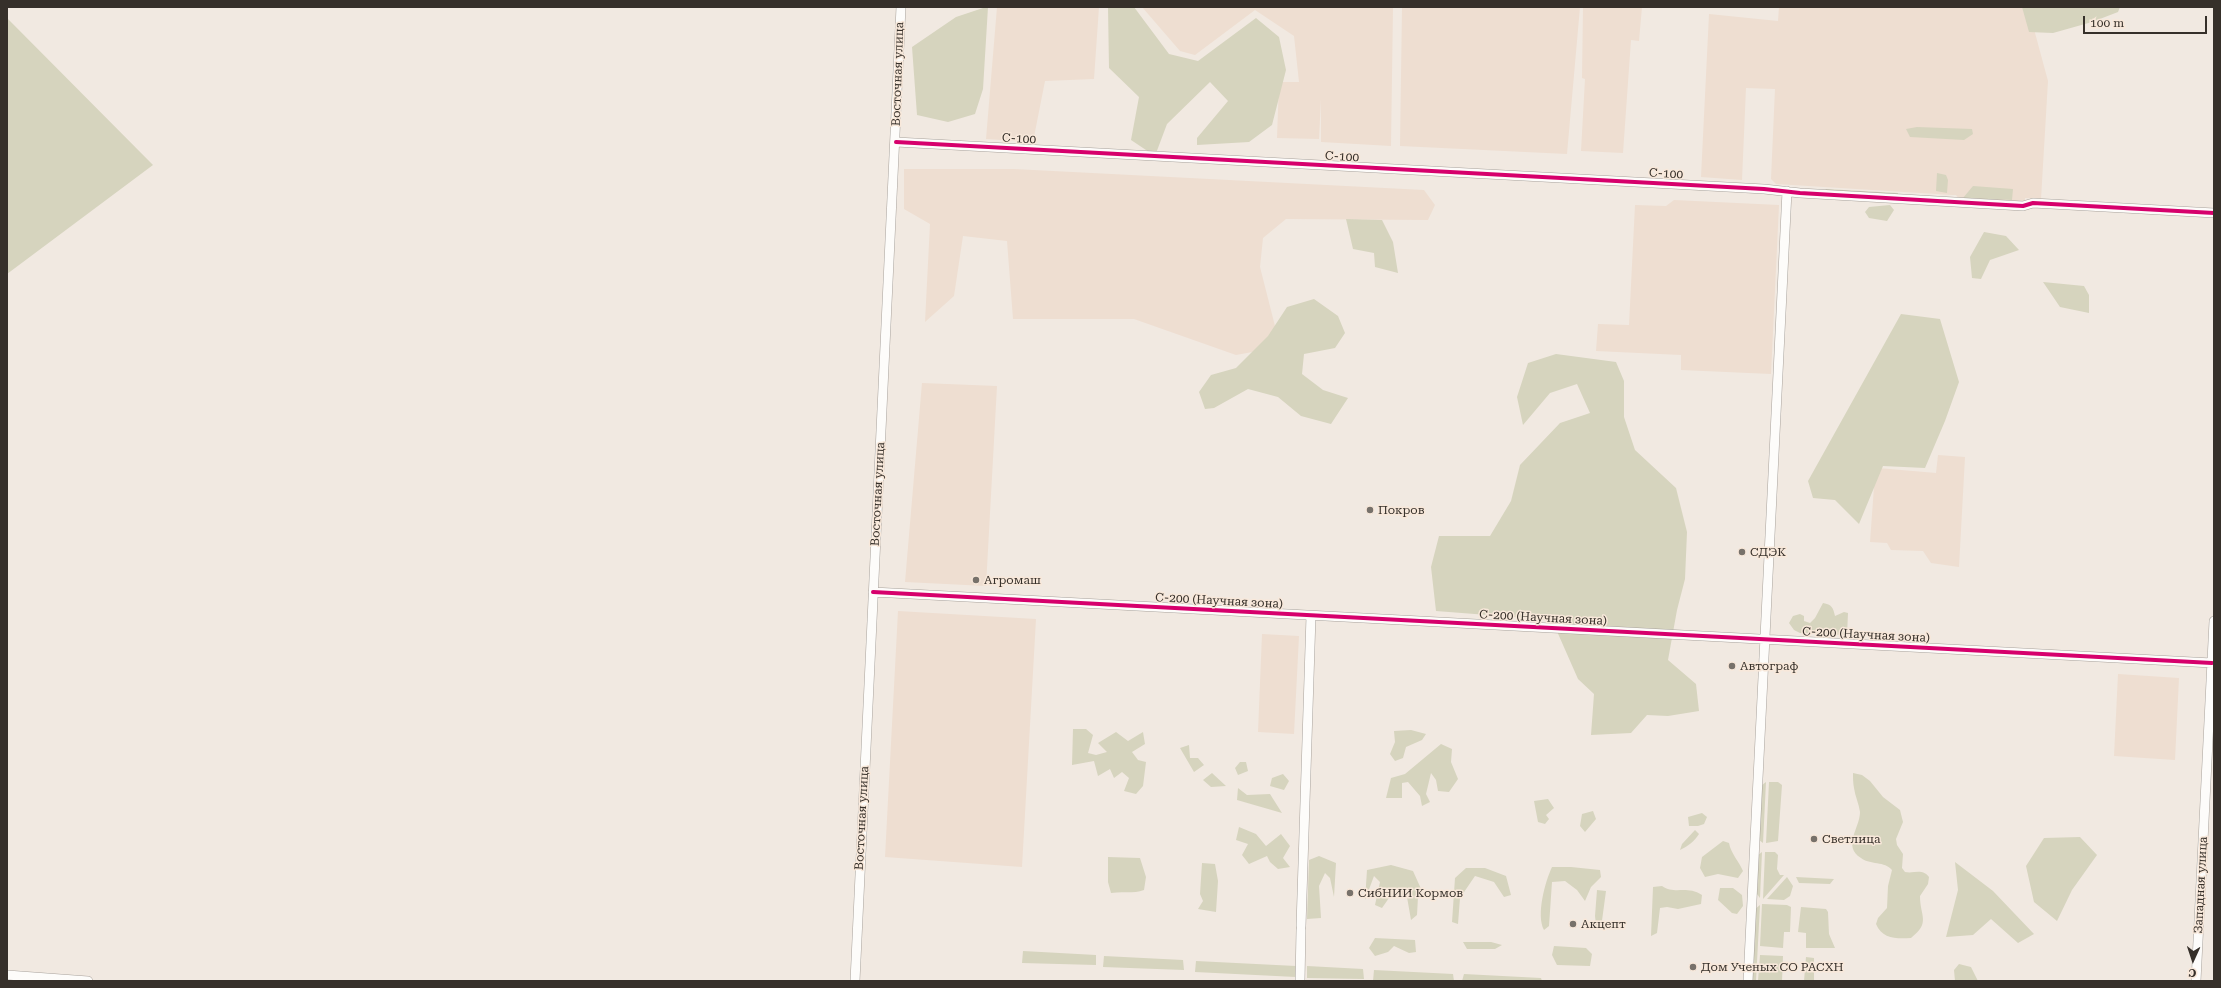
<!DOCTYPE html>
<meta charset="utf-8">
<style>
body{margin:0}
#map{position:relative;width:2221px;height:988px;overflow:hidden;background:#f1e9e1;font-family:"Roboto Serif",serif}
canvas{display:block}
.frame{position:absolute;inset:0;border:8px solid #36302a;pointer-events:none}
.north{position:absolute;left:2173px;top:940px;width:40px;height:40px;-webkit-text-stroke:3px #f8e8da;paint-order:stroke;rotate:183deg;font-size:11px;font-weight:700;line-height:16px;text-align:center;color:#36302a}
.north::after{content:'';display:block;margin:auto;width:14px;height:18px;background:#36302a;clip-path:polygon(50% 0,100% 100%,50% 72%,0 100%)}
.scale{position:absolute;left:2083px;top:16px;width:124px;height:18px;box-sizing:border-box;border:2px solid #36302a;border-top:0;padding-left:5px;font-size:12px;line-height:14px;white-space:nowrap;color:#36302a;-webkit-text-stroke:3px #f8e8da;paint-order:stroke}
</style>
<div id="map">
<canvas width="2221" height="988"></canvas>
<div class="frame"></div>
<div class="north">С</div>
<div class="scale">100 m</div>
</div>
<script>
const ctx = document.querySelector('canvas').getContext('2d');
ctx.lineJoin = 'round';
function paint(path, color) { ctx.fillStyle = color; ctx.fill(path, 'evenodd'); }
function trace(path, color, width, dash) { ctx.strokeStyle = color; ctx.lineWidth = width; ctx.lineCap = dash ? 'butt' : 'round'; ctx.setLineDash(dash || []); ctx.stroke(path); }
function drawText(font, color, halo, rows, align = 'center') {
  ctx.font = font + ' "Roboto Serif",serif'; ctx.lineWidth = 3; ctx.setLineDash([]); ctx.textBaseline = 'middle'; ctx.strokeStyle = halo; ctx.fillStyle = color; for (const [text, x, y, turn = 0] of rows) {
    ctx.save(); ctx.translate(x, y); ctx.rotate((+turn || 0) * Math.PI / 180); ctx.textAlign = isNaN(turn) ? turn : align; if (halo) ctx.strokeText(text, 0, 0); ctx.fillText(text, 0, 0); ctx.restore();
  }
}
paint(new Path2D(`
 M 997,7 L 1099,7 L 1094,79 L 1045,81 L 1033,142 L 986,139 Z
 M 1142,7 L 1393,7 L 1391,146 L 1321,142 L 1321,99 L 1319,139 L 1277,138 L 1279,82 L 1299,82 L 1294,36 L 1255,10 L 1195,55 L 1180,51 Z
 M 1402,7 L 1580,7 L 1567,154 L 1400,146 Z
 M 1583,7 L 1642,7 L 1639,41 L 1631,40 L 1623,153 L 1581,151 L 1585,79 L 1582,78 Z
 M 1779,7 L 2028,7 L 2048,81 L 2041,199 L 2025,198 L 2025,203 L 1960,200 L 1956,195 L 1952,195 L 1776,184 L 1771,179 L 1775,89 L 1746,88 L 1742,180 L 1701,177 L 1709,14 L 1778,21 Z
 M 904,169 L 1014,169 L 1424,190 L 1435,205 L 1428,220 L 1286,219 L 1263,238 L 1260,267 L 1276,330 L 1285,346 L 1236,355 L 1134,319 L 1013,319 L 1007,241 L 963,236 L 954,296 L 925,322 L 930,224 L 904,209 Z
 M 1674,200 L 1779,205 L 1771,374 L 1681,370 L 1681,355 L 1596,351 L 1598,324 L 1629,325 L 1635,205 L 1666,206 Z
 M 922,383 L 997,386 L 986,586 L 905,582 Z
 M 1938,455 L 1965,457 L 1959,567 L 1931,563 L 1923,551 L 1891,550 L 1887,543 L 1870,542 L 1875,473 L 1878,468 L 1936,473 Z
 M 898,611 L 1036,619 L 1022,867 L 885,857 Z
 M 1262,634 L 1299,636 L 1294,734 L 1258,732 Z
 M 2118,674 L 2179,678 L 2175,760 L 2114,756 Z`), '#eeded1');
paint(new Path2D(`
 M 986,7 L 988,7 L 983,89 L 975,114 L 948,122 L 917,115 L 912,47 L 956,17 Z
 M 1108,7 L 1134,7 L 1169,54 L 1198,61 L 1256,18 L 1279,37 L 1286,70 L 1272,125 L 1249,142 L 1197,145 L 1197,138 L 1228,101 L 1210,82 L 1167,124 L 1155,156 L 1131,140 L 1139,97 L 1109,68 Z
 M 2022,7 L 2120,7 L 2118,12 L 2092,22 L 2053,33 L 2029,32 Z
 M 7,18 L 153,165 L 7,274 Z
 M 1917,127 L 1972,129 L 1973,134 L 1964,140 L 1910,137 L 1906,129 Z
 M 1937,173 L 1946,175 L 1948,180 L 1947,193 L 1936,191 Z
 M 1973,186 L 2013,189 L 2012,200 L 1963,198 Z
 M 1826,189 L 1898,193 L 1898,196 L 1825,192 Z
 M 1890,205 L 1894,210 L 1887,221 L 1869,218 L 1865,212 L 1869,207 Z
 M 1346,219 L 1382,220 L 1393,242 L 1398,273 L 1375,267 L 1374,253 L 1353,249 Z
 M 1984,232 L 2006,236 L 2019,250 L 1990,260 L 1981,279 L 1972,278 L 1970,257 Z
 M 2043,282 L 2084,286 L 2089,295 L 2089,313 L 2060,307 Z
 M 1314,299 L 1338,316 L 1345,333 L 1335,348 L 1304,354 L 1302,374 L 1323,390 L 1348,398 L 1331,424 L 1301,416 L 1278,397 L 1248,389 L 1214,408 L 1205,409 L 1199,392 L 1211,375 L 1236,368 L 1268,336 L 1287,307 Z
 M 1901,314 L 1940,319 L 1959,382 L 1945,421 L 1925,468 L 1883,466 L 1859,524 L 1835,500 L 1813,498 L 1808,481 Z
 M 1556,354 L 1616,362 L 1624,381 L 1624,417 L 1635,450 L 1676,488 L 1687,532 L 1685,579 L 1677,610 L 1668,660 L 1696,684 L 1699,711 L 1668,716 L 1647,715 L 1631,733 L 1591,735 L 1594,694 L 1578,679 L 1552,620 L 1436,611 L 1431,567 L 1439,536 L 1490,536 L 1511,501 L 1520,465 L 1560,423 L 1590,413 L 1577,384 L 1550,393 L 1523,425 L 1517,397 L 1528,363 Z
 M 1823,603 C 1832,605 1833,607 1835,616 L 1844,612 L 1848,613 L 1847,635 L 1800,633 L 1794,630 L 1789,623 L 1793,616 L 1800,614 L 1804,616 L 1804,621 L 1810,623 L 1815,618 Z
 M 1073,729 L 1086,729 L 1093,735 L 1088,753 L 1096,755 L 1107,752 L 1098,743 L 1116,732 L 1128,741 L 1143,732 L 1145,744 L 1132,752 L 1138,760 L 1146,762 L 1143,786 L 1136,794 L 1124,791 L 1129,778 L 1122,772 L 1114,778 L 1110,769 L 1098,776 L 1094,761 L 1072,765 Z
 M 1411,730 L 1426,734 L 1422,740 L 1406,747 L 1403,758 L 1395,761 L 1390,754 L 1395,742 L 1394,731 Z
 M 1441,744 L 1452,749 L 1451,762 L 1458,779 L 1449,792 L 1438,791 L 1436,780 L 1431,773 L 1426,794 L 1430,802 L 1422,806 L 1420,796 L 1408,782 L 1402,783 L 1402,798 L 1386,798 L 1391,778 L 1405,774 Z
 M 1189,745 L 1190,758 L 1198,758 L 1204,765 L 1194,772 L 1180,748 Z
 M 1240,762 L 1246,762 L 1248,771 L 1238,775 L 1235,768 Z
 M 1212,773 L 1226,786 L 1211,787 L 1203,780 Z
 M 1853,773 L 1862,775 L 1870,781 L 1883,797 L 1900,810 L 1903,822 L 1896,839 L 1897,845 L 1903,854 L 1902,868 L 1905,872 C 1914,874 1922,868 1929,877 L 1928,884 L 1920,896 C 1920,917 1931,922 1911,938 C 1897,939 1882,939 1876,924 L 1878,918 L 1887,908 L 1888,886 L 1892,870 C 1885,861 1870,865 1861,858 C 1842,846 1860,828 1860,812 C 1859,804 1855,796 1854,788 C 1853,783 1853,778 1853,773 Z
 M 1283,774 L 1289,781 L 1284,790 L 1270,786 L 1272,778 Z
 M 1766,782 L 1763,843 L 1759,840 L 1762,785 Z
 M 1769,782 L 1778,782 L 1782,785 L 1778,841 L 1766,843 Z
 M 1238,788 L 1247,795 L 1270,794 L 1282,813 L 1237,800 Z
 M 1548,799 L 1554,808 L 1546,815 L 1549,819 L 1545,824 L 1538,822 L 1534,801 Z
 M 1593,811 L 1596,819 L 1585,832 L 1580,826 L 1582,814 Z
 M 1702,813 L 1707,817 L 1704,824 L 1698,826 L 1689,826 L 1688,817 Z
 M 1239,827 L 1256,834 L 1266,846 L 1281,834 L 1290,846 L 1283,858 L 1290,867 L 1278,869 L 1270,862 L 1267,856 L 1249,864 L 1242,855 L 1248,844 L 1236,840 Z
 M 1695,830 L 1699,834 C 1694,842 1688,846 1680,850 L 1682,844 Z
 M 2080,837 L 2097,855 L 2072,890 L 2057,921 L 2034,902 L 2026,866 L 2044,838 Z
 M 1723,841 L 1729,843 C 1731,854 1739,861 1743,871 L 1738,878 L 1718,874 L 1705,877 L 1700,868 L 1702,857 Z
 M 1762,852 L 1760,898 L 1757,894 L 1758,855 Z
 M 1765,852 L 1775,852 L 1778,855 L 1777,869 L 1780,875 L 1784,875 L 1763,899 Z
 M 1319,856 L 1336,863 L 1334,897 L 1330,878 L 1325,873 L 1319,886 L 1321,918 L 1307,919 L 1309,860 Z
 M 1108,857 L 1140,858 L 1146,877 L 1144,890 C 1133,894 1122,891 1111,893 L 1108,882 Z
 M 1955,862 L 1993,891 L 2034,934 L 2018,943 L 1991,919 L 1973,935 L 1946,937 L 1958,890 Z
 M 1202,863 L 1215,864 L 1218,881 L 1216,912 L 1198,909 L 1203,901 L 1200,894 Z
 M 1391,865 L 1413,871 L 1422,891 L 1418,897 L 1417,915 L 1411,920 L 1407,897 L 1389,898 L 1382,908 L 1375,905 L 1380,882 L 1374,876 L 1365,900 L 1367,870 Z
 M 1552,867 L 1571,867 L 1600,870 L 1601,877 L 1591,887 L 1585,901 L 1577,890 L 1565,881 L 1552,882 L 1549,926 L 1544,930 C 1536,915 1545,882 1552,867 Z
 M 1466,868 L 1485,868 L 1506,876 L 1511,895 L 1504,897 L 1494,882 L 1475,876 L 1460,898 L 1458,924 L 1452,922 L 1455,878 Z
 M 1787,877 L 1793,886 L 1790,896 L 1784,900 L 1767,899 Z
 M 1796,877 L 1834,879 L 1830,884 L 1799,883 Z
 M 1662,886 C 1675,895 1686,885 1702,895 L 1701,904 L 1678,909 L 1667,907 L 1660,908 L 1657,933 L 1651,936 L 1653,887 Z
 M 1720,888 L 1733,888 L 1742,895 L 1743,906 L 1737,914 L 1732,913 L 1718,900 Z
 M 1597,890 L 1606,891 L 1601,928 L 1596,925 L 1595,916 Z
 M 1762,904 L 1787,905 L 1791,907 L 1790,932 L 1784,932 L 1783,948 L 1760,946 Z
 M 1760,905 L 1756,981 L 1751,981 L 1755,909 Z
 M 1801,907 L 1826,909 L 1828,912 L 1829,934 L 1835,948 L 1806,948 L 1806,933 L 1798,932 Z
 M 1375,938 L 1415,940 L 1416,952 L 1409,953 L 1394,946 L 1388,952 L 1375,956 L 1369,948 Z
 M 1463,942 L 1491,942 L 1502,945 L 1495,949 L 1467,949 Z
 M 1554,946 L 1586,948 L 1592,954 L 1590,966 L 1557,965 L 1552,955 Z
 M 1023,951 L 1096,955 L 1096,965 L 1022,963 Z
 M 1760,955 L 1783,956 L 1782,981 L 1758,981 Z
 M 1104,956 L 1183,960 L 1184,970 L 1103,967 Z
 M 1806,957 L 1814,958 L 1814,981 L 1804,981 Z
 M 1196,961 L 1296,966 L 1296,977 L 1195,972 Z
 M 1959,964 L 1971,967 L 1978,981 L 1955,981 L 1954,970 Z
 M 1307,966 L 1363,969 L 1364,979 L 1307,978 Z
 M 1374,970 L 1453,974 L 1454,981 L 1373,981 Z
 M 1464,974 L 1541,978 L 1542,981 L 1462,981 Z`), '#d6d4be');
const street = new Path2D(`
 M 896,142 L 1764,189 L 1800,193 L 2023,206 L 2033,203 L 2214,213
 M 873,592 L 2212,663
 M 1301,926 L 1311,616
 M 7,975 L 88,981
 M 855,981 L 901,7
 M 1300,981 L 1301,930
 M 1748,981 L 1787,191
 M 2196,981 L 2214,621`);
trace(street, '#a8a29c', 10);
trace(street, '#fdfcfa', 9);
trace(new Path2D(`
 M 896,142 L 1764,189 L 1800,193 L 2023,206 L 2033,203 L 2214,213
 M 873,592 L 2212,663`), '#d6006c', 4);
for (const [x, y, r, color] of [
 [1370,510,4,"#77716a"],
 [1742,552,4,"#77716a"],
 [976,580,4,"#77716a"],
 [1732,666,4,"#77716a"],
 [1814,839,4,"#77716a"],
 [1350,893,4,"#77716a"],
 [1573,924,4,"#77716a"],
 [1693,967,4,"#77716a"]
]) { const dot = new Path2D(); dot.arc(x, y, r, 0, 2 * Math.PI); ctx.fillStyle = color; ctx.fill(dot); trace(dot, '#f8e8da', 1.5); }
drawText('12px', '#36302a', '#f8e8da', [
 ["Восточная улица",898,74,-88],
 ["С-100",1019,139,3],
 ["С-100",1342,157,3],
 ["С-100",1666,174,3],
 ["Восточная улица",878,494,-87],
 ["С-200 (Научная зона)",1219,601,3],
 ["С-200 (Научная зона)",1543,618,3],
 ["С-200 (Научная зона)",1866,635,3],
 ["Восточная улица",862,818,-87],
 ["Западная улица",2201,885,-87]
]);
drawText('12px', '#36302a', '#f8e8da', [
 ["Покров",1378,510],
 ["СДЭК",1750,552],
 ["Агромаш",984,580],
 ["Автограф",1740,666],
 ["Светлица",1822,839],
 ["СибНИИ Кормов",1358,893],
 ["Акцепт",1581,924],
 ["Дом Ученых СО РАСХН",1701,967]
], 'left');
</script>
